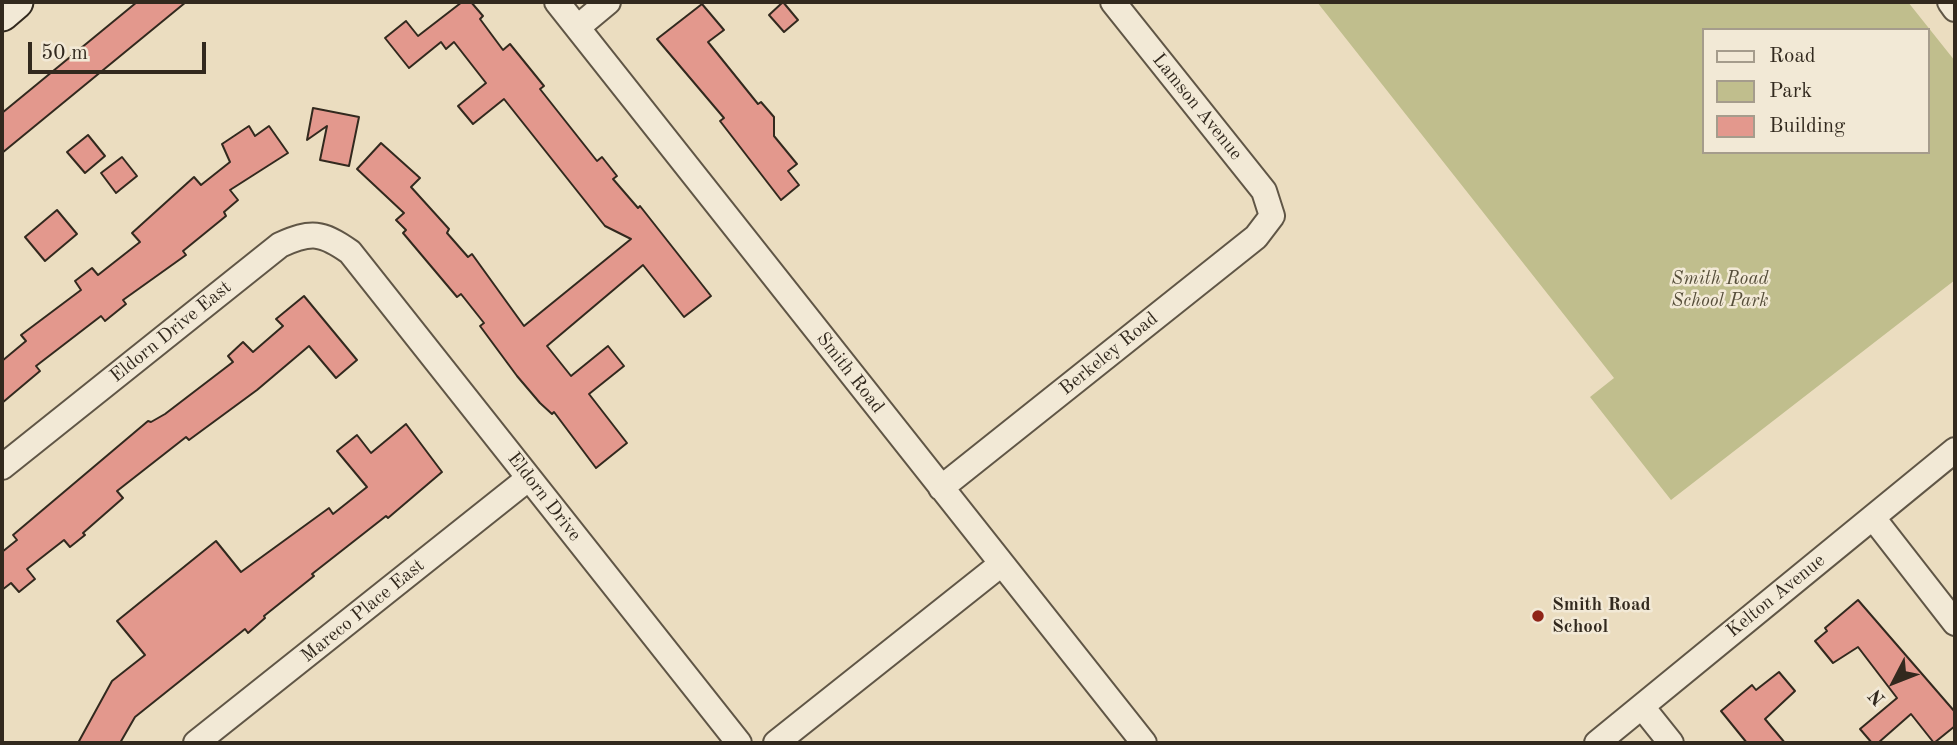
<!DOCTYPE html>
<style>
body{margin:0}
#map{position:relative;width:1957px;height:745px;overflow:hidden;background:#ebddc0;font-family:"Old Standard TT",serif}
canvas{display:block}
.frame{position:absolute;inset:0;border:4px solid #32291e;pointer-events:none}
.legend{position:absolute;left:1702px;top:28px;width:228px;height:126px;box-sizing:border-box;background:#f2e9d6;border:2px solid #a59c8c;margin:0;padding:9px 12px;list-style:none;font-size:21px;color:#32291e}
.legend li{display:flex;align-items:center;gap:14px;height:35px}
.legend b{width:35px;border:2px solid #a59c8c}
.north{position:absolute;left:1859px;top:647px;width:70px;height:70px;-webkit-text-stroke:5px #f2e9d6;paint-order:stroke;rotate:228deg;font-size:19px;font-weight:700;line-height:28px;text-align:center;color:#32291e}
.north::after{content:'';display:block;margin:auto;width:24px;height:32px;background:#32291e;clip-path:polygon(50% 0,100% 100%,50% 72%,0 100%)}
.scale{position:absolute;left:28px;top:42px;width:178px;height:32px;box-sizing:border-box;border:4px solid #32291e;border-top:0;padding-left:9px;font-size:21px;line-height:24px;white-space:nowrap;color:#32291e;-webkit-text-stroke:5px #f2e9d6;paint-order:stroke}
</style>
<div id="map">
<canvas width="1957" height="745"></canvas>
<div class="frame"></div>
<ul class="legend">
<li><b style="height:9px;background:#f2e9d6"></b>Road</li>
<li><b style="height:19px;background:#c0be8d"></b>Park</li>
<li><b style="height:19px;background:#e3988d"></b>Building</li>
</ul>
<div class="north">N</div>
<div class="scale">50 m</div>
</div>
<script>
const ctx = document.querySelector('canvas').getContext('2d');
ctx.lineJoin = 'round';
function paint(path, color) { ctx.fillStyle = color; ctx.fill(path, 'evenodd'); }
function trace(path, color, width, dash) { ctx.strokeStyle = color; ctx.lineWidth = width; ctx.lineCap = dash ? 'butt' : 'round'; ctx.setLineDash(dash || []); ctx.stroke(path); }
function drawText(font, color, halo, rows, align = 'center') {
  ctx.font = font + ' "Old Standard TT",serif'; ctx.lineWidth = 5; ctx.setLineDash([]); ctx.textBaseline = 'middle'; ctx.strokeStyle = halo; ctx.fillStyle = color; for (const [text, x, y, turn = 0] of rows) {
    ctx.save(); ctx.translate(x, y); ctx.rotate((+turn || 0) * Math.PI / 180); ctx.textAlign = isNaN(turn) ? turn : align; if (halo) ctx.strokeText(text, 0, 0); ctx.fillText(text, 0, 0); ctx.restore();
  }
}
paint(new Path2D(`
 M 1317,2 L 1908,2 L 1955,61 L 1955,280 L 1671,500 L 1590,397 L 1614,378 ZM 1703,30 L 1927,30 L 1927,152 L 1703,152 Z`), '#c0be8d');
const building = new Path2D(`
 M 137,2 L 186,2 L 2,153 L 2,113 Z
 M 462,2 L 471,2 L 483,16 L 480,19 L 503,50 L 510,44 L 544,86 L 540,89 L 597,161 L 602,157 L 617,176 L 613,179 L 638,208 L 640,206 L 711,296 L 684,317 L 643,265 L 547,346 L 571,376 L 608,346 L 624,366 L 589,394 L 627,443 L 596,468 L 554,412 L 552,414 L 540,403 L 517,376 L 480,326 L 484,323 L 461,294 L 457,297 L 403,233 L 406,230 L 396,220 L 404,213 L 357,169 L 381,143 L 420,178 L 411,187 L 449,229 L 447,233 L 468,257 L 472,254 L 524,326 L 631,239 L 605,226 L 504,99 L 473,124 L 458,106 L 486,83 L 454,42 L 446,49 L 441,42 L 409,68 L 385,38 L 406,21 L 418,36 Z
 M 783,2 L 798,20 L 784,32 L 769,15 Z
 M 702,4 L 724,30 L 708,42 L 758,104 L 761,102 L 774,117 L 774,136 L 797,164 L 788,171 L 799,185 L 781,200 L 720,121 L 724,118 L 657,39 Z
 M 313,108 L 359,117 L 349,166 L 320,160 L 327,126 L 307,140 Z
 M 249,126 L 255,136 L 269,126 L 288,153 L 230,190 L 238,200 L 224,212 L 226,216 L 183,251 L 186,255 L 123,300 L 126,304 L 105,321 L 101,316 L 36,366 L 40,371 L 2,403 L 2,361 L 26,341 L 21,335 L 81,290 L 75,281 L 92,268 L 98,275 L 140,242 L 132,233 L 194,177 L 201,185 L 230,162 L 222,144 Z
 M 88,135 L 105,156 L 85,173 L 67,152 Z
 M 122,157 L 137,176 L 116,193 L 101,173 Z
 M 57,210 L 77,234 L 45,261 L 25,237 Z
 M 304,296 L 357,360 L 336,378 L 309,346 L 257,390 L 189,440 L 186,437 L 117,491 L 123,498 L 83,533 L 85,535 L 70,547 L 64,540 L 27,569 L 35,579 L 19,592 L 11,583 L 2,590 L 2,552 L 17,540 L 13,535 L 148,421 L 151,422 L 165,414 L 233,362 L 228,356 L 243,342 L 253,352 L 283,326 L 276,319 Z
 M 406,424 L 442,472 L 388,518 L 386,516 L 312,574 L 314,576 L 264,616 L 265,618 L 248,633 L 245,629 L 135,717 L 120,743 L 78,743 L 112,681 L 145,655 L 117,621 L 216,541 L 241,572 L 329,508 L 333,514 L 367,487 L 337,451 L 357,435 L 371,453 Z
 M 1858,600 L 1955,712 L 1955,726 L 1934,743 L 1911,714 L 1878,743 L 1872,743 L 1860,729 L 1897,698 L 1858,647 L 1833,663 L 1815,641 L 1827,631 L 1825,628 Z
 M 1779,672 L 1795,691 L 1765,719 L 1785,743 L 1747,743 L 1721,711 L 1752,685 L 1756,690 Z`);
paint(building, '#e3988d');
trace(building, '#32291e', 2);
const street = new Path2D(`
 M 557,2 L 1144,743
 M 1950,2 L 1955,9
 M 578,27 L 608,2
 M 2,467 L 280,245 C 311,231 322,232 350,252 L 739,743
 M 941,488 L 1256,237 L 1272,216 L 1264,191 L 1113,2
 M 1874,519 L 1955,623
 M 1643,708 L 1671,743
 M 196,743 L 529,478
 M 776,743 L 1000,565
 M 1597,743 L 1955,450`);
const secondary = new Path2D(`
 M 2,14 L 16,2`);
trace(street, '#605646', 28);
trace(secondary, '#32291e', 37);
trace(street, '#f2e9d6', 24);
trace(secondary, '#f2e9d6', 33);
for (const [x, y, r, color] of [
 [1538,616,7,"#8f2418"]
]) { const dot = new Path2D(); dot.arc(x, y, r, 0, 2 * Math.PI); ctx.fillStyle = color; ctx.fill(dot); trace(dot, '#f2e9d6', 2.5); }
drawText('19px', '#32291e', '#f2e9d6', [
 ["Lamson Avenue",1197,107,51],
 ["Eldorn Drive East",171,332,-39],
 ["Berkeley Road",1109,354,-39],
 ["Smith Road",850,373,52],
 ["Eldorn Drive",544,497,52],
 ["Kelton Avenue",1776,596,-39],
 ["Mareco Place East",363,611,-39]
]);
drawText('italic 19px', '#564e3a', '#f2e9d6', [
 ["Smith Road",1720,279],
 ["School Park",1720,301]
]);
drawText('bold 19px', '#32291e', '#f2e9d6', [
 ["Smith Road",1552,605],
 ["School",1552,627]
], 'left');
</script>
